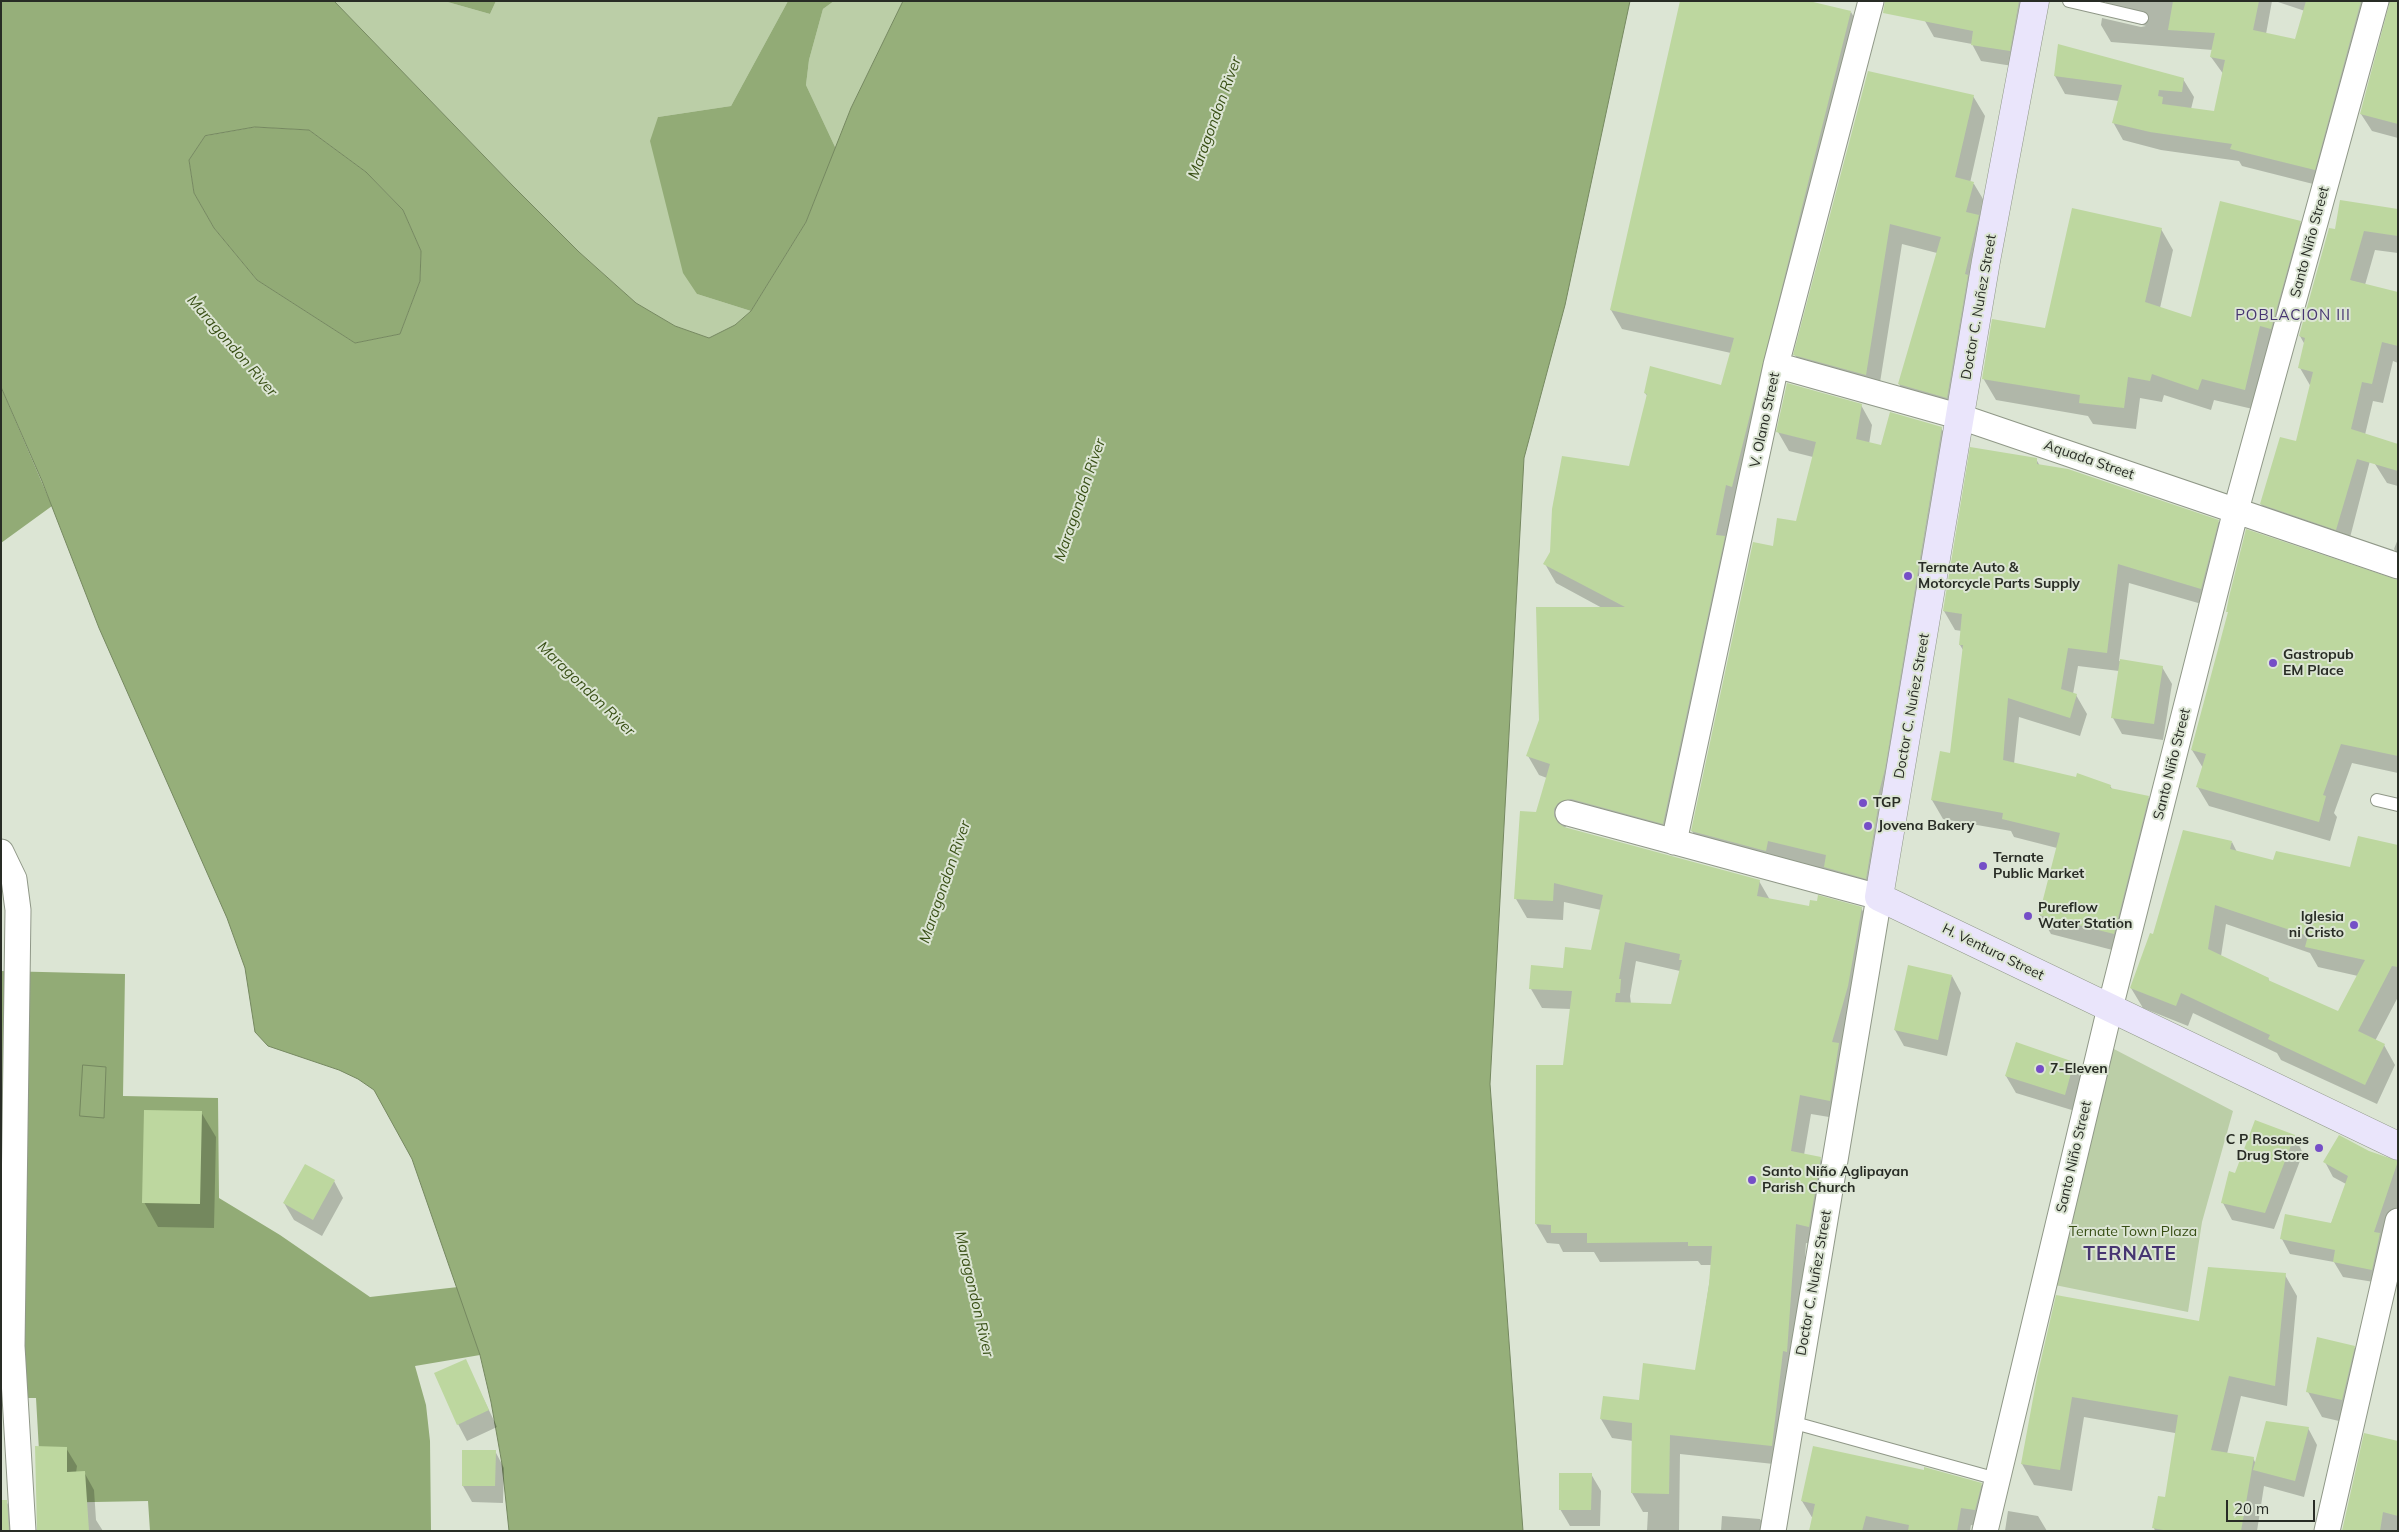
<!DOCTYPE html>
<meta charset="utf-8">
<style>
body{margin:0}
#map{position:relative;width:2399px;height:1532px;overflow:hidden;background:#dce5d4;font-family:Mulish,sans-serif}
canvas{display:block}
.frame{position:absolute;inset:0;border:2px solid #282c25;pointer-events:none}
.scale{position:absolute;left:2226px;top:1500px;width:89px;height:22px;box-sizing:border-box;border:2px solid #282c25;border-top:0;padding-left:6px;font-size:15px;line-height:18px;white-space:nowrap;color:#282c25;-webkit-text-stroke:4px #dce5d4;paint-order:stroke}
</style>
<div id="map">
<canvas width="2399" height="1532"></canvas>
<div class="frame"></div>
<div class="scale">20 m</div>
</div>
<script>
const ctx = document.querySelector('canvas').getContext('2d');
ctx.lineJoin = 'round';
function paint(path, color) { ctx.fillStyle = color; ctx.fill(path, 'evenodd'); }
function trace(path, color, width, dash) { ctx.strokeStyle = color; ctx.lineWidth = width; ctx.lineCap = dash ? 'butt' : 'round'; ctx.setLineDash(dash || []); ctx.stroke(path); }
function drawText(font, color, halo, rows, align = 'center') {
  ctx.font = font + ' Mulish,sans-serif'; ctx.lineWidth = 4; ctx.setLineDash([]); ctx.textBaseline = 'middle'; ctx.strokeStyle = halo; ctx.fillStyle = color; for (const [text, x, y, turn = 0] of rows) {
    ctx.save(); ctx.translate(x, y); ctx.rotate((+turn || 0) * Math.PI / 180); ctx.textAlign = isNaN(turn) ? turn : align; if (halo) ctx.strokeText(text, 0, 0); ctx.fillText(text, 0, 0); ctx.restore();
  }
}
paint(new Path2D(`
 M 334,1 L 444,1 L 490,14 L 496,1 L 788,1 L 731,106 L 658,117 L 697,294 L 751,311 L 735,325 L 709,338 L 675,326 L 636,303 L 579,252 L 513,186 Z
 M 834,1 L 903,1 L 851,108 L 836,149 L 806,85 L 809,60 L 823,9 Z
 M 2112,1048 L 2233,1111 L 2202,1222 L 2188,1312 L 2050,1284 Z`), '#bbcea7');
paint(new Path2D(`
 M 444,1 L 496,1 L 490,14 Z
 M 788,1 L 834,1 L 823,9 L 809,60 L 806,85 L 836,149 L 806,222 L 751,311 L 697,294 L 683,273 L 650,141 L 658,117 L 731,106 Z
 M 255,127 L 309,130 L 366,172 L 403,210 L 421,251 L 420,281 L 400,334 L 355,343 L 257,280 L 214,228 L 194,193 L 189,160 L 205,136 Z
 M 1,387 L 52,506 L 1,543 Z
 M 1,971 L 125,974 L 123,1096 L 218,1098 L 219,1198 L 280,1235 L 370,1297 L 458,1287 L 480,1355 L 415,1366 L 426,1405 L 430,1441 L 431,1531 L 150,1531 L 148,1501 L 42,1503 L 36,1398 L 1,1398 Z`), '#92ab76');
const water = new Path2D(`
 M 1,1 L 334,1 L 513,186 L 579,252 L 636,303 L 675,326 L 709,338 L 735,325 L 751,311 L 806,222 L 851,108 L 903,1 L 1630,1 L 1565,305 L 1524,458 L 1490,1084 L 1523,1531 L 509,1531 L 502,1464 L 491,1402 L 480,1355 L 412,1159 L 374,1090 L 358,1079 L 339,1070 L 268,1046 L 255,1032 L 245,968 L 227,918 L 99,628 L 42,481 L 1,387 ZM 255,127 L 309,130 L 366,172 L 403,210 L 421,251 L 420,281 L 400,334 L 355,343 L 257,280 L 214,228 L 194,193 L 189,160 L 205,136 Z
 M 83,1065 L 106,1067 L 104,1118 L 80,1116 Z`);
paint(water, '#96af7a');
trace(water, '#758860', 1);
paint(new Path2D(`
 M 1927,1 L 2038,1 L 2019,67 L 1981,61 L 1972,44 L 1934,37 L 1925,21 Z
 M 2105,1 L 2272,1 L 2266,34 L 2296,41 L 2305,11 L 2275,1 L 2398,1 L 2398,138 L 2372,131 L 2361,114 L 2391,4 L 2376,8 L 2325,187 L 2242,166 L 2239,161 L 2161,150 L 2123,140 L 2113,122 L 2119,101 L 2065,94 L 2055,76 L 2059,46 L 2183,79 L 2194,97 L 2191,109 L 2215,113 L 2224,75 L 2211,57 L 2213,50 L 2111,42 L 2101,25 L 2102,18 L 2141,27 L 2146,26 L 2115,18 Z
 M 1851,12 L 1862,31 L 1674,842 L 1569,822 L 1565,828 L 1759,881 L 1770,900 L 1810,907 L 1861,908 L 1873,928 L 1841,1119 L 1811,1114 L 1804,1155 L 1820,1158 L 1831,1178 L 1820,1245 L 1806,1243 L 1797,1370 L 1783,1465 L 1680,1454 L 1679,1531 L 1647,1531 L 1648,1512 L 1643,1512 L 1632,1493 L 1633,1441 L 1612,1438 L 1601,1419 L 1696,1371 L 1712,1265 L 1701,1265 L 1698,1261 L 1600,1262 L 1594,1252 L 1563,1252 L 1559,1244 L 1547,1243 L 1536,1224 L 1538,1067 L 1564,1067 L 1571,1009 L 1542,1008 L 1531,989 L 1592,952 L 1601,910 L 1564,902 L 1563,920 L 1527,918 L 1516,899 L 1547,778 L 1539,775 L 1528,756 L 1604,609 L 1556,583 L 1545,564 L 1630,468 L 1648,397 L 1645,393 L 1722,386 L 1731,353 L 1622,329 L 1611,310 ZM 1636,961 L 1680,971 L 1672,1005 L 1631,1004 L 1630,996 Z
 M 1973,96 L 1985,116 L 1970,183 L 1974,184 L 1986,204 L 1959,418 L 1911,405 L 1899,384 L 1937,253 L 1902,244 L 1878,395 L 1807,376 L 1795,355 Z
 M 2398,211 L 2398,253 L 2375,250 L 2365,285 L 2398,293 L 2398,363 L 2393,361 L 2383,403 L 2373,401 L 2364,439 L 2372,453 L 2347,549 L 2273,523 L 2261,504 L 2297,443 L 2311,387 L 2300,368 L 2305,345 L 2300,336 L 2336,231 Z
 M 2300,222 L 2312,243 L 2257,410 L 2214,400 L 2211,410 L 2164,395 L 2162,402 L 2140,398 L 2136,429 L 2093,424 L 2088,416 L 1996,400 L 1983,378 L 2046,329 L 2161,229 L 2173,250 L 2160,308 L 2192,319 Z
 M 1861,405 L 1872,425 L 1869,444 L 1882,446 L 1941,428 L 1953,447 L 1877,897 L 1704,851 L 1692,831 L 1774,547 L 1797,522 L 1813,457 L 1789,451 L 1778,432 Z
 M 2398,445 L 2398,486 L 2387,483 L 2375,464 Z
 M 2036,459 L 2040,466 L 2218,521 L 2229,540 L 2212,607 L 2129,583 L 2119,661 L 2162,667 L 2172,684 L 2163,740 L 2122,734 L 2113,718 L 2119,671 L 2078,666 L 2073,694 L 2076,695 L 2087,714 L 2080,736 L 2019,717 L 2014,764 L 2110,786 L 2113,790 L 2148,797 L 2159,816 L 2124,953 L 2051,934 L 2040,915 L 2057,848 L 2014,837 L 2011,831 L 1943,819 L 1932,800 L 1951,755 L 1963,650 L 1960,645 L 1962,631 L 1955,630 L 1944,611 Z
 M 2398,539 L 2398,555 L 2394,549 Z
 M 2398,581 L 2398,773 L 2352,763 L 2334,813 L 2337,817 L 2330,841 L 2209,806 L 2197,786 L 2203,768 L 2192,750 Z
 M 2232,842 L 2237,852 L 2274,862 L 2351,869 L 2398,847 L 2398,997 L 2375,1041 L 2384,1045 L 2395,1065 L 2377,1104 L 2281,1060 L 2277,1053 L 2193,1013 L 2188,1026 L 2143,1008 L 2131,988 L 2154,935 ZM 2226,924 L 2310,953 L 2318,967 L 2358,976 L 2339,1013 L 2270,983 L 2268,978 L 2221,956 Z
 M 1952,976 L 1961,993 L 1947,1056 L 1904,1046 L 1895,1030 Z
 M 2073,1063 L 2082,1080 L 2075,1111 L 2016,1093 L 2006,1076 Z
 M 201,1112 L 216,1137 L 214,1228 L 158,1227 L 144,1202 Z
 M 2294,1136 L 2303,1153 L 2274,1229 L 2232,1220 L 2223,1203 L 2236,1174 Z
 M 2368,1152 L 2398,1163 L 2398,1204 L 2384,1242 L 2380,1283 L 2343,1277 L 2334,1262 L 2290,1254 L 2282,1239 L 2331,1224 L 2346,1184 L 2333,1177 L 2325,1162 Z
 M 334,1181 L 343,1198 L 322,1236 L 294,1220 L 284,1203 Z
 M 2285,1275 L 2297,1296 L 2287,1406 L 2241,1396 L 2227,1454 L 2253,1458 L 2256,1464 L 2308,1428 L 2317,1445 L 2304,1497 L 2264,1486 L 2257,1531 L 2155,1531 L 2154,1528 L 2166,1499 L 2177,1439 L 2175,1433 L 2084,1417 L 2072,1491 L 2034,1485 L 2022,1464 L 2038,1377 L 2200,1322 Z
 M 2354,1347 L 2368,1372 L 2356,1425 L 2322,1417 L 2308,1392 Z
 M 465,1360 L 497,1427 L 467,1441 L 458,1424 Z
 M 2398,1442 L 2398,1531 L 2345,1531 Z
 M 66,1448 L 77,1466 L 76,1473 L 84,1472 L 94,1490 L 96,1520 L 103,1531 L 38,1531 Z
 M 495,1451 L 504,1468 L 503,1503 L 472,1502 L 463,1486 Z
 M 1591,1474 L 1601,1491 L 1600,1526 L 1570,1526 L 1560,1509 Z
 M 1981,1484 L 1991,1503 L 1985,1528 L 1971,1525 L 1970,1531 L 1811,1531 L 1813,1519 L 1802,1501 Z
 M 6,1501 L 16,1519 L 18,1531 L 1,1531 Z
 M 2008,1511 L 2038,1516 L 2047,1531 L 2005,1531 Z
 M 1722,1516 L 1760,1519 L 1767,1531 L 1721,1531 Z`), '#0003');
paint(new Path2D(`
 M 1680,1 L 1809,1 L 1851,11 L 1732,487 L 1726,485 L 1716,535 L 1725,536 L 1663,824 L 1571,799 L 1558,803 L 1554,809 L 1554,816 L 1558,823 L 1564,827 L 1760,880 L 1757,896 L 1809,906 L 1810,900 L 1817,901 L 1818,895 L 1862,907 L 1848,986 L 1832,1042 L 1839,1043 L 1830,1101 L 1800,1095 L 1791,1151 L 1821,1157 L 1809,1227 L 1796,1224 L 1787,1352 L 1783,1351 L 1772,1446 L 1670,1435 L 1669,1494 L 1631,1493 L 1632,1423 L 1600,1419 L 1603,1396 L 1639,1400 L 1643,1363 L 1695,1370 L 1709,1284 L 1712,1246 L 1688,1246 L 1688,1242 L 1587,1243 L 1587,1233 L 1551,1233 L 1551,1225 L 1535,1224 L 1536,1065 L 1563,1065 L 1572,991 L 1529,989 L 1531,965 L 1563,968 L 1565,947 L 1591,950 L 1603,895 L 1554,883 L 1553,901 L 1514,899 L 1520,811 L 1536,812 L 1550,764 L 1526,756 L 1539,720 L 1536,607 L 1625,607 L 1543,564 L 1550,552 L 1552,509 L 1562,456 L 1629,466 L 1647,394 L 1644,393 L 1650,366 L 1721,385 L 1734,338 L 1610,310 ZM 1625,942 L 1680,954 L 1679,960 L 1682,960 L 1671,1004 L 1615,1002 L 1616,993 L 1620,993 L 1621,979 L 1619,979 Z
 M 1885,1 L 2019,1 L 2010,51 L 1971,45 L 1973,31 L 1883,13 Z
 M 2173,1 L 2259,1 L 2253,30 L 2295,39 L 2306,1 L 2361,1 L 2315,170 L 2230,149 L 2232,144 L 2150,132 L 2112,123 L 2122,85 L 2054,76 L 2058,44 L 2184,78 L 2182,92 L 2159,90 L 2158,96 L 2163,97 L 2162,104 L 2214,111 L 2225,60 L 2210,57 L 2215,33 L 2168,30 Z
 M 2390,1 L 2398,1 L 2398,124 L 2360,114 Z
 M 1868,71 L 1974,95 L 1955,177 L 1974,182 L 1966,212 L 1979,215 L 1965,274 L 1968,275 L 1947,398 L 1898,384 L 1941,237 L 1890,224 L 1866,375 L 1793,355 Z
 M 2340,200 L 2398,209 L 2398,236 L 2364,231 L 2350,280 L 2398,292 L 2398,346 L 2382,342 L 2372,384 L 2362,382 L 2351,429 L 2398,444 L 2398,471 L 2357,459 L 2336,530 L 2260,504 L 2280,437 L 2296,441 L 2313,372 L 2298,368 L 2305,338 L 2299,336 L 2329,228 L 2335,229 Z
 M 2220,201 L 2301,221 L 2271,329 L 2260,326 L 2245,390 L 2202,379 L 2198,390 L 2152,374 L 2150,381 L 2128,377 L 2124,408 L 2079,403 L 2080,395 L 1982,379 L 1992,319 L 2045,328 L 2072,208 L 2162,228 L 2145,302 L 2191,317 Z
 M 1787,383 L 1862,404 L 1856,439 L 1881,445 L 1890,412 L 1942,427 L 1885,769 L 1878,796 L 1880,796 L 1866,879 L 1824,867 L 1826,855 L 1768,841 L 1766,851 L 1691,831 L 1753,542 L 1773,546 L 1777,518 L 1796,521 L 1816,442 L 1776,432 Z
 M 1970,447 L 2037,458 L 2037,464 L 2068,469 L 2219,520 L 2201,589 L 2118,564 L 2107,653 L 2068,648 L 2061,689 L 2077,694 L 2070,718 L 2008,698 L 2003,760 L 2076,777 L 2077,773 L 2111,785 L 2110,788 L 2149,796 L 2114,934 L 2039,915 L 2060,833 L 2002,819 L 2003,813 L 1931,800 L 1940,751 L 1950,753 L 1963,645 L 1959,645 L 1962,614 L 1943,611 Z
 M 2246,529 L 2398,580 L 2398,756 L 2341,744 L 2323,795 L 2326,796 L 2319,822 L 2196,787 L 2206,754 L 2191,750 L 2228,612 L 2226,612 L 2229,597 Z
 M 2120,659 L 2163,666 L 2154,724 L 2111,718 Z
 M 2183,830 L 2232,841 L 2230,849 L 2273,860 L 2276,851 L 2350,867 L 2358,836 L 2398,845 L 2398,967 L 2392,966 L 2358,1031 L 2385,1044 L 2365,1085 L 2268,1039 L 2270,1035 L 2181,993 L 2176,1006 L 2130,988 L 2150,933 L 2153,934 ZM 2215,905 L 2308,936 L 2305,947 L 2365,960 L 2338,1011 L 2268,980 L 2269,978 L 2208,949 Z
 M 1908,965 L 1952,975 L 1938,1040 L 1894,1030 Z
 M 2016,1042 L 2074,1062 L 2065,1095 L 2005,1076 Z
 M 144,1110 L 202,1111 L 200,1204 L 142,1203 Z
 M 2255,1120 L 2295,1135 L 2265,1213 L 2221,1203 L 2229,1171 L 2235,1173 Z
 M 2339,1135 L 2369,1151 L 2398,1161 L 2374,1232 L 2380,1233 L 2372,1270 L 2333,1262 L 2335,1250 L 2280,1239 L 2285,1214 L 2331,1223 L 2348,1176 L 2323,1162 Z
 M 305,1164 L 335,1180 L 313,1220 L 283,1203 Z
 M 2208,1267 L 2286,1273 L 2275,1386 L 2229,1376 L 2211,1450 L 2254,1457 L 2241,1531 L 2169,1531 L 2152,1528 L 2158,1496 L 2165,1497 L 2178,1415 L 2072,1397 L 2060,1470 L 2021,1464 L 2037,1377 L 2056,1295 L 2199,1321 Z
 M 2317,1337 L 2355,1346 L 2342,1400 L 2306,1392 Z
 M 466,1359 L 489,1410 L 457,1425 L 434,1373 Z
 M 2266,1421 L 2309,1427 L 2295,1481 L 2253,1470 Z
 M 2364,1433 L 2398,1441 L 2398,1516 L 2383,1512 L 2380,1531 L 2342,1531 Z
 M 35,1446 L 67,1447 L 67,1472 L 85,1471 L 89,1531 L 37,1531 Z
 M 1813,1446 L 1924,1470 L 1924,1467 L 1982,1483 L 1975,1510 L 1961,1508 L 1957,1531 L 1908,1531 L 1909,1525 L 1866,1516 L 1862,1531 L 1809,1531 L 1815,1504 L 1801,1501 Z
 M 462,1450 L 496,1450 L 495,1486 L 462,1486 Z
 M 1559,1473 L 1592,1473 L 1591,1510 L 1559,1510 Z
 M 1,1500 L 7,1500 L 9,1531 L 1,1531 Z`), '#bdd79f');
const service = new Path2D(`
 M 2069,1 L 2142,18
 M 2377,800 L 2398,805
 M 1791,1422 L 1997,1479`);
const minor = new Path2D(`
 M 1776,365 L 1961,417 L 2398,566
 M 1568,813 L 1879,897 L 1773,1531
 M 1674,842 L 1776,365 L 1871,1
 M 1,852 L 14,879 L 18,910 L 12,1346 L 23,1531
 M 1985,1531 L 2110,1008 L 2236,510 L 2376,1
 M 2327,1531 L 2398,1221`);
const secondary = new Path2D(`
 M 2035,1 L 1986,261 L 1879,897 L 2398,1146`);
trace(service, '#909888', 14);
trace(minor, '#909888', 27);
trace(secondary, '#909888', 29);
trace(service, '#fff', 12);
trace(minor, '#fff', 25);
trace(secondary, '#eae5fb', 28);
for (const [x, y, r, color] of [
 [1908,576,5,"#754ec7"],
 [2273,663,5,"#754ec7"],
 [1863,803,5,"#754ec7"],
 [1868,826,5,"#754ec7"],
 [1983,866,5,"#754ec7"],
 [2028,916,5,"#754ec7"],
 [2354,925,5,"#754ec7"],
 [2040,1069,5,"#754ec7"],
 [2319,1148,5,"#754ec7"],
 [1752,1180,5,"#754ec7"]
]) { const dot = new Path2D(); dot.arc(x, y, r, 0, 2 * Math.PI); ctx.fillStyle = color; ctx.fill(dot); trace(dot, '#dce5d4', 2); }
drawText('14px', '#282c25', '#dce5d4', [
 ["Santo Niño Street",2310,242,-75],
 ["Doctor C. Nuñez Street",1979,307,-80],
 ["V. Olano Street",1765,420,-78],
 ["Aquada Street",2089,460,19],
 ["Doctor C. Nuñez Street",1912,706,-80],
 ["Santo Niño Street",2172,764,-76],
 ["H. Ventura Street",1993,952,26],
 ["Santo Niño Street",2074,1157,-77],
 ["Doctor C. Nuñez Street",1814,1283,-80]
]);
drawText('bold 14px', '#282c25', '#dce5d4', [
 ["Ternate Auto &",1918,568],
 ["Motorcycle Parts Supply",1918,584],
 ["Gastropub",2283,655],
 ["EM Place",2283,671],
 ["TGP",1873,803],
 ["Jovena Bakery",1878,826],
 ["Ternate",1993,858],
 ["Public Market",1993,874],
 ["Pureflow",2038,908],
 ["Water Station",2038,924],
 ["Iglesia",2344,917,"right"],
 ["ni Cristo",2344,933,"right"],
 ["7-Eleven",2050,1069],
 ["C P Rosanes",2309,1140,"right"],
 ["Drug Store",2309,1156,"right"],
 ["Santo Niño Aglipayan",1762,1172],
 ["Parish Church",1762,1188]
], 'left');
drawText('14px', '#364d13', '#dce5d4', [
 ["Ternate Town Plaza",2133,1232]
]);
drawText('italic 15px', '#395016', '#dce5d4', [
 ["Maragondon River",1215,118,-70],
 ["Maragondon River",232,346,49],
 ["Maragondon River",1080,500,-71],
 ["Maragondon River",586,689,44],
 ["Maragondon River",945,882,-71],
 ["Maragondon River",974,1294,77]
]);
ctx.letterSpacing = '1px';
drawText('15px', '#463571', '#dce5d4', [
 ["POBLACION III",2293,315]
]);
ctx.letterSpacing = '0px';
ctx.letterSpacing = '1px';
drawText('bold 19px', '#463571', '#dce5d4', [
 ["TERNATE",2130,1254]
]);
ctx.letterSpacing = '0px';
</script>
